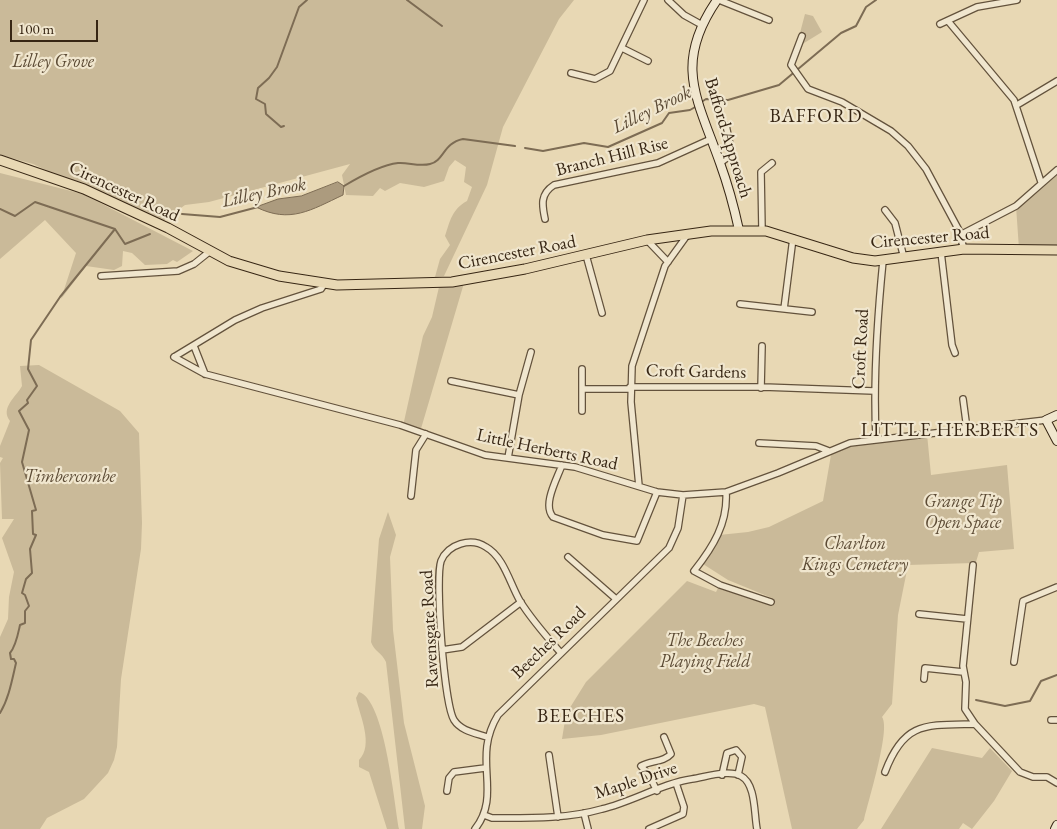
<!DOCTYPE html>
<style>
body{margin:0}
#map{position:relative;width:1057px;height:829px;overflow:hidden;background:#e8d8b4;font-family:"EB Garamond",serif}
canvas{display:block}
.scale{position:absolute;left:10px;top:20px;width:88px;height:22px;box-sizing:border-box;border:2px solid #372614;border-top:0;padding-left:6px;font-size:15px;line-height:18px;white-space:nowrap;color:#372614;-webkit-text-stroke:4px #f0e6ce;paint-order:stroke}
</style>
<div id="map">
<canvas width="1057" height="829"></canvas>
<div class="scale">100 m</div>
</div>
<script>
const ctx = document.querySelector('canvas').getContext('2d');
ctx.lineJoin = 'round';
function paint(path, color) { ctx.fillStyle = color; ctx.fill(path, 'evenodd'); }
function trace(path, color, width, dash) { ctx.strokeStyle = color; ctx.lineWidth = width; ctx.lineCap = dash ? 'butt' : 'round'; ctx.setLineDash(dash || []); ctx.stroke(path); }
function drawText(font, color, halo, rows, align = 'center') {
  ctx.font = font + ' "EB Garamond",serif'; ctx.lineWidth = 4.5; ctx.setLineDash([]); ctx.textBaseline = 'middle'; ctx.strokeStyle = halo; ctx.fillStyle = color; for (const [text, x, y, turn = 0] of rows) {
    ctx.save(); ctx.translate(x, y); ctx.rotate((+turn || 0) * Math.PI / 180); ctx.textAlign = isNaN(turn) ? turn : align; if (halo) ctx.strokeText(text, 0, 0); ctx.fillText(text, 0, 0); ctx.restore();
  }
}
paint(new Path2D(`
 M 0,0 L 574,0 L 559,19 L 503,127 L 487,185 L 444,276 L 435,277 L 440,259 L 450,245 L 445,236 C 450,221 452,209 467,201 L 472,187 L 464,182 L 466,167 L 455,160 L 449,167 L 444,181 L 424,187 L 400,183 L 385,191 L 380,188 L 373,196 L 346,195 L 342,175 L 350,164 L 209,202 L 185,205 L 159,224 L 33,164 L 0,155 Z
 M 805,14 L 813,16 L 822,32 L 796,48 Z
 M 1057,170 L 1057,250 L 1019,249 L 1016,206 Z
 M 0,173 L 83,194 L 193,251 L 177,262 L 173,260 L 167,264 L 145,265 L 132,253 L 123,251 L 122,266 L 114,270 L 86,266 L 61,299 L 76,253 L 45,220 L 0,259 Z
 M 464,283 L 420,432 L 403,426 L 423,336 L 432,317 L 439,287 Z
 M 39,365 L 120,411 L 139,433 L 142,523 L 141,549 L 121,679 L 117,747 L 114,760 L 108,773 L 84,799 L 47,818 L 40,829 L 0,829 L 0,637 L 8,619 L 9,597 L 14,572 L 2,538 L 14,519 L 2,519 L 0,463 L 3,458 L 0,457 L 0,446 L 10,421 C 0,408 16,397 22,386 L 20,366 Z
 M 927,434 L 931,475 L 1007,465 L 1014,549 L 979,552 L 976,562 L 973,563 L 908,565 L 898,615 L 892,704 L 882,717 C 891,729 868,802 864,820 L 857,829 L 792,829 L 765,707 L 754,704 L 601,735 L 562,739 L 566,714 L 586,682 L 687,581 L 716,592 L 718,588 L 770,604 L 772,598 L 728,580 L 703,564 L 719,535 L 748,532 L 769,527 L 823,501 L 831,455 L 829,451 L 850,443 Z
 M 388,512 L 396,535 L 390,557 L 393,630 L 404,723 L 425,806 L 422,829 L 405,829 L 386,662 C 382,653 374,651 371,642 L 379,539 Z
 M 359,692 C 385,700 394,802 399,829 L 387,829 L 369,772 L 359,767 L 359,760 C 374,745 360,716 356,698 Z
 M 932,748 L 982,758 L 990,748 L 1012,771 L 994,801 L 972,829 L 963,823 L 959,829 L 881,829 Z`), '#caba99');
const water = new Path2D(`
 M 338,182 L 344,186 L 343,195 C 311,210 290,224 256,207 L 278,199 L 301,196 Z`);
paint(water, '#ac9b7e');
trace(water, '#7d6c54', 1);
trace(new Path2D(`
 M 407,0 L 442,26
 M 700,103 L 706,99 L 728,100 L 779,85 L 841,33 L 856,26 L 866,7 L 876,0
 M 284,126 L 281,127 L 266,114 L 265,104 L 256,99 L 258,88 L 269,78 L 277,67 L 299,7 L 307,0
 M 525,148 L 543,151 L 584,143 L 608,147 L 662,123 L 669,113 L 690,110 L 697,106
 M 344,186 C 359,177 380,165 398,163 C 408,162 419,167 430,164 C 444,161 443,143 463,139 L 515,146
 M 0,209 L 15,216 L 35,202 L 115,229 L 125,244 L 150,234
 M 182,214 L 220,217 L 258,207
 M 976,700 L 1005,706 L 1030,701 L 1041,681 L 1057,675
 M 0,713 C 9,698 12,680 16,663 L 14,659 L 11,659 L 10,653 C 16,646 18,634 20,625 L 25,623 L 25,611 L 29,606 L 25,595 L 22,593 L 26,579 L 32,573 L 30,549 L 36,535 L 33,534 L 32,511 L 36,510 L 22,462 L 29,430 L 19,411 L 28,403 L 27,400 L 37,386 L 28,369 L 31,340 L 60,297 L 115,229`), '#7d6c54', 2);
const street = new Path2D(`
 M 668,0 L 684,15 L 702,25
 M 719,0 L 769,20
 M 948,21 L 1014,100 L 1041,182
 M 940,24 L 977,7 L 1017,0
 M 802,36 L 791,65 L 808,89 L 842,102 L 891,131 L 908,146 L 926,169 L 962,236
 M 622,48 L 648,61
 M 571,73 L 595,79 L 610,71 L 644,0
 M 1017,105 L 1057,81
 M 720,163 L 732,154 L 726,125
 M 885,210 L 895,223 L 904,258
 M 545,219 C 542,205 540,194 554,185 L 658,163 L 711,139
 M 762,230 L 761,172 L 772,163
 M 647,240 L 668,262
 M 964,249 L 961,239 L 964,233 L 1016,206 L 1057,170
 M 941,252 L 952,345 L 955,353
 M 586,255 L 602,313
 M 101,276 L 178,271 L 194,264 L 209,252
 M 740,304 L 812,312
 M 784,309 L 793,238
 M 194,346 L 205,374
 M 174,357 L 205,374 L 400,425 L 485,455 L 575,467 L 657,492 L 683,495 L 726,492 L 778,473 L 850,443 L 1046,420
 M 174,357 L 235,320 L 262,308 L 321,289 L 325,283
 M 582,369 L 582,411
 M 451,381 L 519,395
 M 630,387 L 763,387 L 874,391
 M 761,388 L 762,346
 M 582,389 L 630,389
 M 963,399 L 967,429
 M 876,438 C 873,378 877,321 883,261
 M 759,443 L 816,446 L 829,451
 M 508,458 L 519,395 L 531,352
 M 562,465 C 557,479 542,505 553,517 L 603,535 L 637,541 L 657,492
 M 639,486 L 631,402 L 632,366 L 665,266 L 688,234
 M 726,492 C 728,523 713,547 694,571 L 720,585 L 771,602
 M 411,496 L 416,450 L 426,434
 M 568,557 L 616,599
 M 973,565 L 963,666 L 966,682 L 965,709 L 975,724
 M 919,614 L 967,619
 M 442,650 L 462,647 L 521,602
 M 1014,662 L 1023,601 L 1057,587
 M 924,679 L 925,668 L 963,672
 M 1051,720 L 1057,720
 M 487,737 C 475,733 461,731 454,720 C 444,704 435,579 441,561 C 448,544 471,537 486,547 C 504,557 510,584 520,601 C 531,619 546,636 560,652
 M 549,755 L 558,817
 M 885,772 C 904,721 926,725 975,724 L 1020,772 L 1033,777 L 1047,777 L 1057,783
 M 722,775 L 727,753 L 736,750 L 742,757 L 738,775
 M 447,791 L 449,778 L 454,772 L 485,768
 M 657,791 L 649,775 L 641,766 C 651,760 663,763 671,754 L 664,737
 M 584,813 L 588,829
 M 484,815 L 492,818 C 529,818 567,819 602,809 C 632,802 663,783 692,779 C 706,777 729,769 741,776 C 756,784 754,814 757,829
 M 475,829 C 503,793 471,759 498,715 L 669,548 L 678,528 L 683,495
 M 649,829 L 683,814 L 684,807 L 676,783`);
const secondary = new Path2D(`
 M 717,0 C 673,64 697,98 720,163 C 728,185 734,207 739,230
 M 1057,415 L 1046,420 L 1057,441
 M 1055,829 L 1057,825`);
const primary = new Path2D(`
 M 0,160 L 84,189 L 168,228 L 229,261 L 279,276 L 337,285 L 452,282 L 525,269 L 647,240 L 711,231 L 766,231 L 853,258 L 875,261 L 964,249 L 1057,250`);
trace(street, '#63523c', 8);
trace(secondary, '#372614', 10);
trace(primary, '#372614', 11);
trace(street, '#f0e6ce', 5.5);
trace(secondary, '#f0e6ce', 8);
trace(primary, '#e8d8b4', 9);
drawText('italic 18px', '#5c4b35', '#f0e6ce', [
 ["Lilley Grove",53,62],
 ["Timbercombe",70,477],
 ["Grange Tip",963,502],
 ["Open Space",963,523],
 ["Charlton",855,544],
 ["Kings Cemetery",855,565],
 ["The Beeches",705,641],
 ["Playing Field",705,662]
]);
drawText('18px', '#372614', '#f0e6ce', [
 ["Bafford Approach",728,138,73],
 ["Branch Hill Rise",612,157,-14],
 ["Cirencester Road",124,192,25],
 ["Cirencester Road",930,238,-5],
 ["Cirencester Road",517,253,-11],
 ["Croft Road",861,349,-87],
 ["Croft Gardens",696,372,1],
 ["Little Herberts Road",547,450,12],
 ["Ravensgate Road",430,629,-93],
 ["Beeches Road",549,643,-44],
 ["Maple Drive",636,781,-18]
]);
drawText('italic 19px', '#5a4934', '#f0e6ce', [
 ["Lilley Brook",652,110,-26],
 ["Lilley Brook",264,193,-12]
]);
ctx.letterSpacing = '1px';
drawText('19px', '#372614', '#f0e6ce', [
 ["BAFFORD",816,117],
 ["LITTLE HERBERTS",950,431],
 ["BEECHES",581,717]
]);
ctx.letterSpacing = '0px';
</script>
